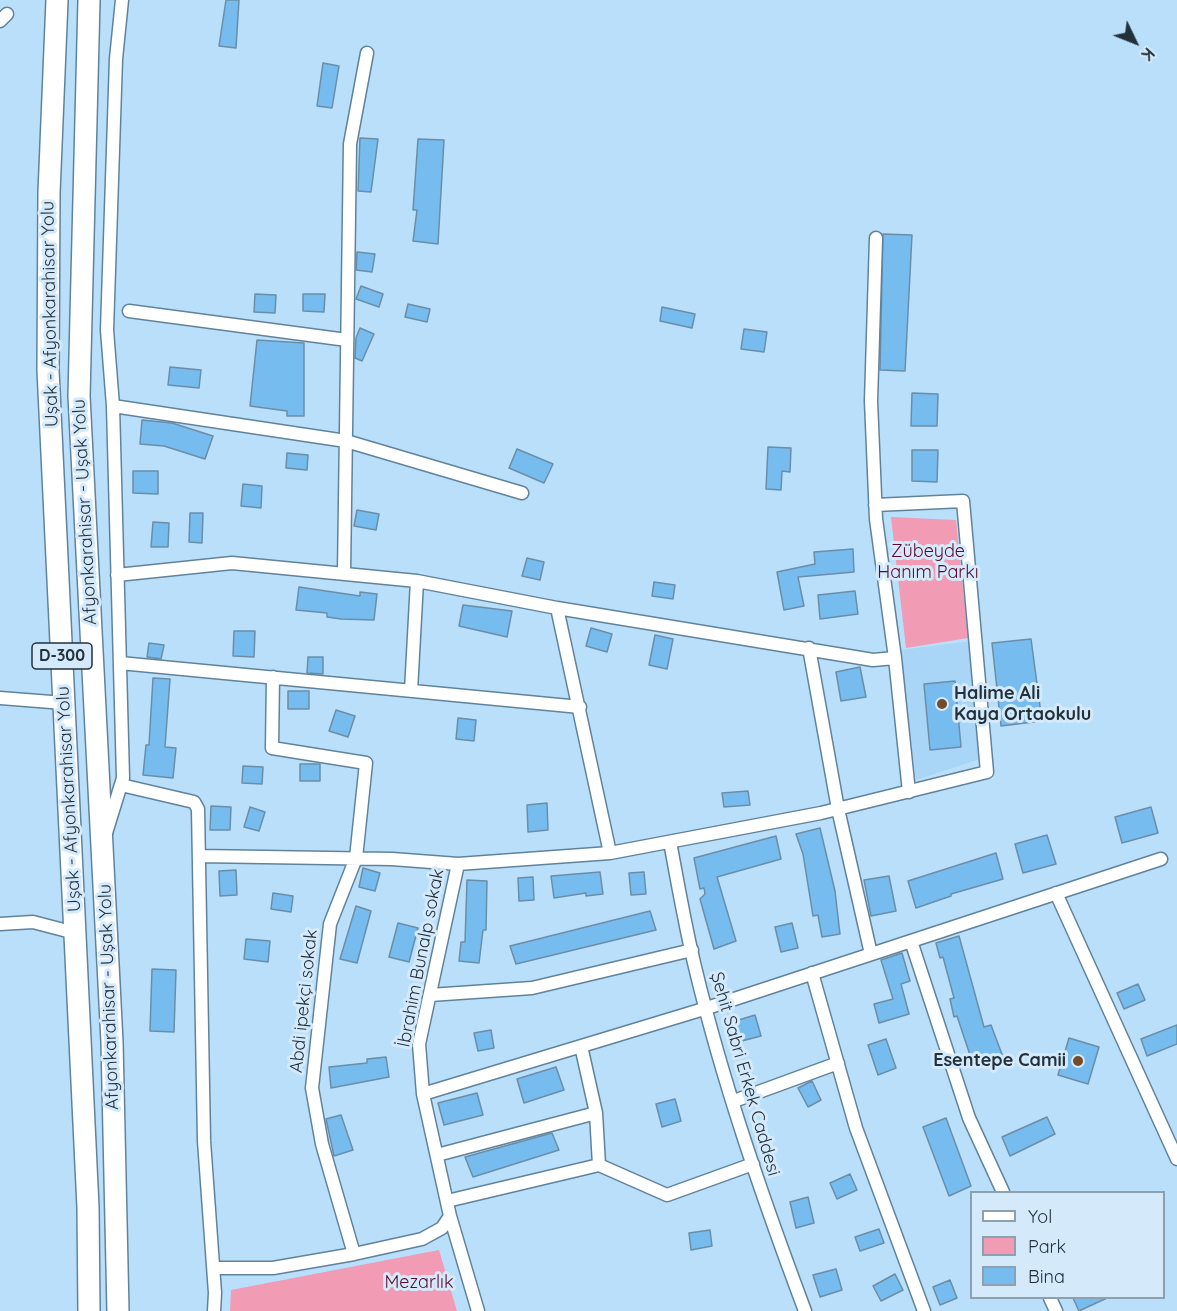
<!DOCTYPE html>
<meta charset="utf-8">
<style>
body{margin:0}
#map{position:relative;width:1177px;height:1311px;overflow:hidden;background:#badffb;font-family:Quicksand,sans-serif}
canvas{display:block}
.legend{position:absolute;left:970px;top:1191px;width:195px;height:108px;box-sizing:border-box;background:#d4eafb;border:2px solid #8da0af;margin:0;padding:8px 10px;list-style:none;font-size:18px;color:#23313c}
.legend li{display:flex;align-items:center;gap:12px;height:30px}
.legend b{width:30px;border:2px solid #8da0af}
.north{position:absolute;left:1105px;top:12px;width:60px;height:60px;-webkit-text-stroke:4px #d4eafb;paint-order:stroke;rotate:133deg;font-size:16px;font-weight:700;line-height:24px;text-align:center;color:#23313c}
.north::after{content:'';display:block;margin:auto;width:21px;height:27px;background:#23313c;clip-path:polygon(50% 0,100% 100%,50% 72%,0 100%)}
</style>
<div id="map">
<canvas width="1177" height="1311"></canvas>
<ul class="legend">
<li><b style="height:8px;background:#fff"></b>Yol</li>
<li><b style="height:16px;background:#f19bb4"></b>Park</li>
<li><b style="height:16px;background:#76bcee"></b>Bina</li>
</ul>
<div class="north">K</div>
</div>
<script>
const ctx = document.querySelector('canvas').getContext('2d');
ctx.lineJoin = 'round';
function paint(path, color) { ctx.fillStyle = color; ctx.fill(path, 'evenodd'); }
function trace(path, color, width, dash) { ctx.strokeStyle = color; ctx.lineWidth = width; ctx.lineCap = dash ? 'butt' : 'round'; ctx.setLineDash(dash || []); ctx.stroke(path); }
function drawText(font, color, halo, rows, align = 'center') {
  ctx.font = font + ' Quicksand,sans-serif'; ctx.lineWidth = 6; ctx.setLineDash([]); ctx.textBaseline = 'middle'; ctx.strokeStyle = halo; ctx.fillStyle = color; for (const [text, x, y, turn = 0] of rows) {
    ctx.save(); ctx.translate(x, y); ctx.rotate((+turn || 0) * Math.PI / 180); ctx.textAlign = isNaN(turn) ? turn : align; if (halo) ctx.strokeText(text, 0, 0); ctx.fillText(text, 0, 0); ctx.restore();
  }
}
paint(new Path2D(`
 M 973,641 L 980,759 L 916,780 L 900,650 Z`), '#a9d5f6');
paint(new Path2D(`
 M 891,517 L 956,520 L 968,638 L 906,648 Z
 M 439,1250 L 457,1311 L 230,1311 L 231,1290 Z`), '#f19bb4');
const building = new Path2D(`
 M 226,0 L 239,0 L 236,48 L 219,46 Z
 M 323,63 L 339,66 L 332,108 L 317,106 Z
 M 360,138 L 378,139 L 371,192 L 358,191 Z
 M 418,139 L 444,140 L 438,244 L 413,241 L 417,210 L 413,210 Z
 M 883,234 L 912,235 L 905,371 L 880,370 Z
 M 357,252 L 375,254 L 372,272 L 356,270 Z
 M 361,286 L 383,294 L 379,307 L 356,299 Z
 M 255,294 L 276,295 L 275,313 L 254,312 Z
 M 303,294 L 325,294 L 324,312 L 303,311 Z
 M 408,304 L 430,309 L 427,322 L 405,317 Z
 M 662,307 L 695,314 L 692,328 L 660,321 Z
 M 360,328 L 374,334 L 362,361 L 355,358 L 356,338 Z
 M 744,329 L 767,332 L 764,352 L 741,349 Z
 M 257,340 L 304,343 L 304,416 L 287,416 L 287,411 L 250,406 Z
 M 170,367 L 201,370 L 199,388 L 168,385 Z
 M 912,393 L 938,394 L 937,426 L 911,426 Z
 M 142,420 L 172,423 L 213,436 L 205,459 L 164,446 L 140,444 Z
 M 768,447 L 791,448 L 790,472 L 782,471 L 781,490 L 766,489 Z
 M 517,449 L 553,464 L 544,483 L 509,468 Z
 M 912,450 L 938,450 L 937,482 L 912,481 Z
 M 287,453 L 308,455 L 307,470 L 286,468 Z
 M 133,471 L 158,471 L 158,494 L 133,493 Z
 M 243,484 L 262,486 L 261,508 L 241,506 Z
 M 357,510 L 379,514 L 376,530 L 354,526 Z
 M 190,513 L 203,513 L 202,543 L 189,542 Z
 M 153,522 L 169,523 L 168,547 L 151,547 Z
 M 853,549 L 854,572 L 798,577 L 804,606 L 784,610 L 777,572 L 815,564 L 814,552 Z
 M 527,558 L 544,562 L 540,580 L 522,576 Z
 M 654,582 L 675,585 L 673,599 L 652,596 Z
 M 299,587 L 360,596 L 360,592 L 377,594 L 374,620 L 341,619 L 327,617 L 327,613 L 296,610 Z
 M 855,591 L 858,614 L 820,619 L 818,595 Z
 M 463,605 L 512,611 L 507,637 L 459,626 Z
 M 591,628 L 612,634 L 607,652 L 586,646 Z
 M 234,631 L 255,631 L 254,657 L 233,656 Z
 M 655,635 L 673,639 L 667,669 L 649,665 Z
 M 1031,639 L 1042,721 L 1001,726 L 992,643 Z
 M 149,643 L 164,645 L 161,659 L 147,657 Z
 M 308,657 L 323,657 L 323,674 L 307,673 Z
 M 860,667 L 866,697 L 841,701 L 836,672 Z
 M 153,678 L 170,679 L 165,747 L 176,748 L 173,778 L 143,775 L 146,745 L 149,745 Z
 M 955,681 L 961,747 L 930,750 L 924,684 Z
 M 288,691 L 309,691 L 309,709 L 288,709 Z
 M 336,710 L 355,716 L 348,737 L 329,731 Z
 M 458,718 L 476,720 L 474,741 L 456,739 Z
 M 300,764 L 320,764 L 320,781 L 300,781 Z
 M 243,766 L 263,767 L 262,784 L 242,783 Z
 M 748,791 L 750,805 L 724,807 L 722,793 Z
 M 547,803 L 548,830 L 528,832 L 527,805 Z
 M 211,806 L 231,807 L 230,830 L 210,830 Z
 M 250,807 L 265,812 L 259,831 L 244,827 Z
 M 1151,807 L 1158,833 L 1122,843 L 1115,817 Z
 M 820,828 L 835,891 L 840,934 L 822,937 L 818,915 L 813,916 L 803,854 L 796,834 Z
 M 1047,835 L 1056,864 L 1023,873 L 1015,844 Z
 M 776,836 L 781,859 L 717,877 L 736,941 L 714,949 L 700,899 L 705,894 L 704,888 L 700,889 L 694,858 Z
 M 996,853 L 1003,879 L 951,894 L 951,896 L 916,908 L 908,881 Z
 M 363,868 L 380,873 L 375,891 L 359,887 Z
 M 236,870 L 237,895 L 220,896 L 219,871 Z
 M 600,872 L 603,894 L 586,896 L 586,893 L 554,898 L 551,876 Z
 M 644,872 L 646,894 L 631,895 L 629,873 Z
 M 889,876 L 896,911 L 871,916 L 864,880 Z
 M 533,877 L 534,900 L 519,901 L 518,878 Z
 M 467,880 L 487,881 L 486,930 L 483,930 L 479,963 L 459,961 L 461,942 L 465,942 Z
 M 273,893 L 293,896 L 291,912 L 271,909 Z
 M 356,906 L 371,911 L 357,963 L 340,959 Z
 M 650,911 L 656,930 L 516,964 L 510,946 Z
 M 398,923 L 418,928 L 409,962 L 389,957 Z
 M 792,923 L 798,948 L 781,952 L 775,927 Z
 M 959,936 L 984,1027 L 991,1025 L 1003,1057 L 974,1067 L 957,1016 L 954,1017 L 950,999 L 954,998 L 943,957 L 940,958 L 936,943 Z
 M 246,939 L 270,941 L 268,962 L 244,959 Z
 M 902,953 L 910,981 L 901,984 L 909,1014 L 879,1023 L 874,1004 L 893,999 L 881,960 Z
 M 152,969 L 176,970 L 174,1032 L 150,1031 Z
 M 1138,984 L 1145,1000 L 1124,1009 L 1117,993 Z
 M 755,1015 L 761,1036 L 738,1042 L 732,1022 Z
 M 1177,1025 L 1177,1044 L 1147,1056 L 1141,1039 Z
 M 491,1030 L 494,1048 L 478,1051 L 474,1033 Z
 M 1069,1038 L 1099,1047 L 1088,1084 L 1058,1075 Z
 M 886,1039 L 896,1068 L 878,1075 L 868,1045 Z
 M 386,1057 L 389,1077 L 331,1088 L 329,1067 L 367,1063 L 367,1059 Z
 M 556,1067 L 564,1090 L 524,1103 L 517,1079 Z
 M 812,1081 L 821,1100 L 808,1107 L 798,1088 Z
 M 477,1093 L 483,1115 L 444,1125 L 438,1103 Z
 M 675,1099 L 681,1121 L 662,1127 L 656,1104 Z
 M 341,1115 L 353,1150 L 334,1156 L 326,1119 Z
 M 1047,1117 L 1055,1134 L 1010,1156 L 1002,1137 Z
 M 946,1118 L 971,1186 L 949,1196 L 923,1127 Z
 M 552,1133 L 559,1150 L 473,1177 L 465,1157 Z
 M 850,1174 L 857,1190 L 837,1199 L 830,1183 Z
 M 808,1197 L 814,1223 L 796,1228 L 790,1202 Z
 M 879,1229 L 884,1243 L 860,1251 L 855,1237 Z
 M 710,1230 L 712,1246 L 691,1250 L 689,1233 Z
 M 836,1269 L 842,1290 L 820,1297 L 813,1275 Z
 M 895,1274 L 903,1290 L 881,1301 L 873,1286 Z
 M 950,1280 L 957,1298 L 940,1305 L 933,1287 Z
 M 1073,1298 L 1107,1298 L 1079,1311 Z`);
paint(building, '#76bcee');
trace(building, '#6b8ea8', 1.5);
const street = new Path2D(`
 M 0,21 L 7,14
 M 876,238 L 871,401 L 876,519 L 895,658 L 909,792
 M 129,311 L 347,340
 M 113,406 L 346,441 L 522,493
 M 344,573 L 350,144 L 367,53
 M 117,575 L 232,563 L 417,581 L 557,608 L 873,660 L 895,658
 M 557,608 L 610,853
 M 809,648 L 838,809 L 871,954
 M 120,663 L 580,707
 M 273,677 L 272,748 L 366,763 L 356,858 L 330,924 L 312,1088 L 322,1144 L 354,1254
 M 411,691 L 417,581
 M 0,698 L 64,703
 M 121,785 L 194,802 L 198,809 L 204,1141 L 215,1293 L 214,1311
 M 106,833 L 123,778 L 113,406 L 107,330 L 116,59 L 122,0
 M 670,842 C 678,884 685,926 695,967 C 723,1084 763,1199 805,1311
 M 199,856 L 392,859 L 458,864 L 610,853 L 821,813 L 987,772 L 963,501 L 875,505
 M 1056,893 L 1177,1159
 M 0,924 L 33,922 L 75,933
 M 911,941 L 969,1118 L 1003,1192
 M 812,973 L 856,1128 L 924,1311
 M 430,995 L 532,988 L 692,950
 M 423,1094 L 707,1008 L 1161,859
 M 734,1101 L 838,1063
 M 437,1155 L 596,1113
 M 599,1165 L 667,1195 L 753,1164
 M 447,1201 L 599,1165 L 596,1113 L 581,1046
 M 450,1216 L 478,1311
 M 214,1268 L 273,1268 L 354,1254 L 422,1239 L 442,1228 L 450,1216 L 423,1094 L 419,1044 L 458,864
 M 1050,1298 L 1056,1311`);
const highway = new Path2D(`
 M 57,0 L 49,193 L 48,370 L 88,1207 L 89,1311
 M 89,0 L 79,396 L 112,1042 L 118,1311`);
trace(street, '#60839c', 15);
trace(highway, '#60839c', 24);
trace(street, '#fff', 12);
trace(highway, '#fff', 21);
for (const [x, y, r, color] of [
 [942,704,6,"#734c2a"],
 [1078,1061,6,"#734c2a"]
]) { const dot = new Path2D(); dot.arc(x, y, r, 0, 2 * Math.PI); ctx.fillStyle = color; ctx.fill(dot); trace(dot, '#d4eafb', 2); }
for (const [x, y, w] of [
 [62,656,60]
]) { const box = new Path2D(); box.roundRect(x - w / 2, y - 13, w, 26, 4.5); ctx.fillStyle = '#d4eafb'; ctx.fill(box); trace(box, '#23313c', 1.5); }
drawText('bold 16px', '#23313c', null, [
 ["D-300",62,656]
]);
drawText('18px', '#23313c', '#d4eafb', [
 ["Uşak - Afyonkarahisar Yolu",50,314,-91],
 ["Afyonkarahisar - Uşak Yolu",85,512,-93],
 ["Uşak - Afyonkarahisar Yolu",69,799,-93],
 ["İbrahim Bunalp sokak",421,958,-79],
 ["Afyonkarahisar - Uşak Yolu",109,997,-92],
 ["Abdi ipekçi sokak",304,1001,-84],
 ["Şehit Sabri Erkek Caddesi",745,1074,74]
]);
drawText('18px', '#5e082f', '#d4eafb', [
 ["Zübeyde",928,552],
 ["Hanım Parkı",928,573],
 ["Mezarlık",419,1283]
]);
drawText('bold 18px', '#23313c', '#d4eafb', [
 ["Halime Ali",954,694],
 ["Kaya Ortaokulu",954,715],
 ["Esentepe Camii",1066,1061,"right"]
], 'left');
</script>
